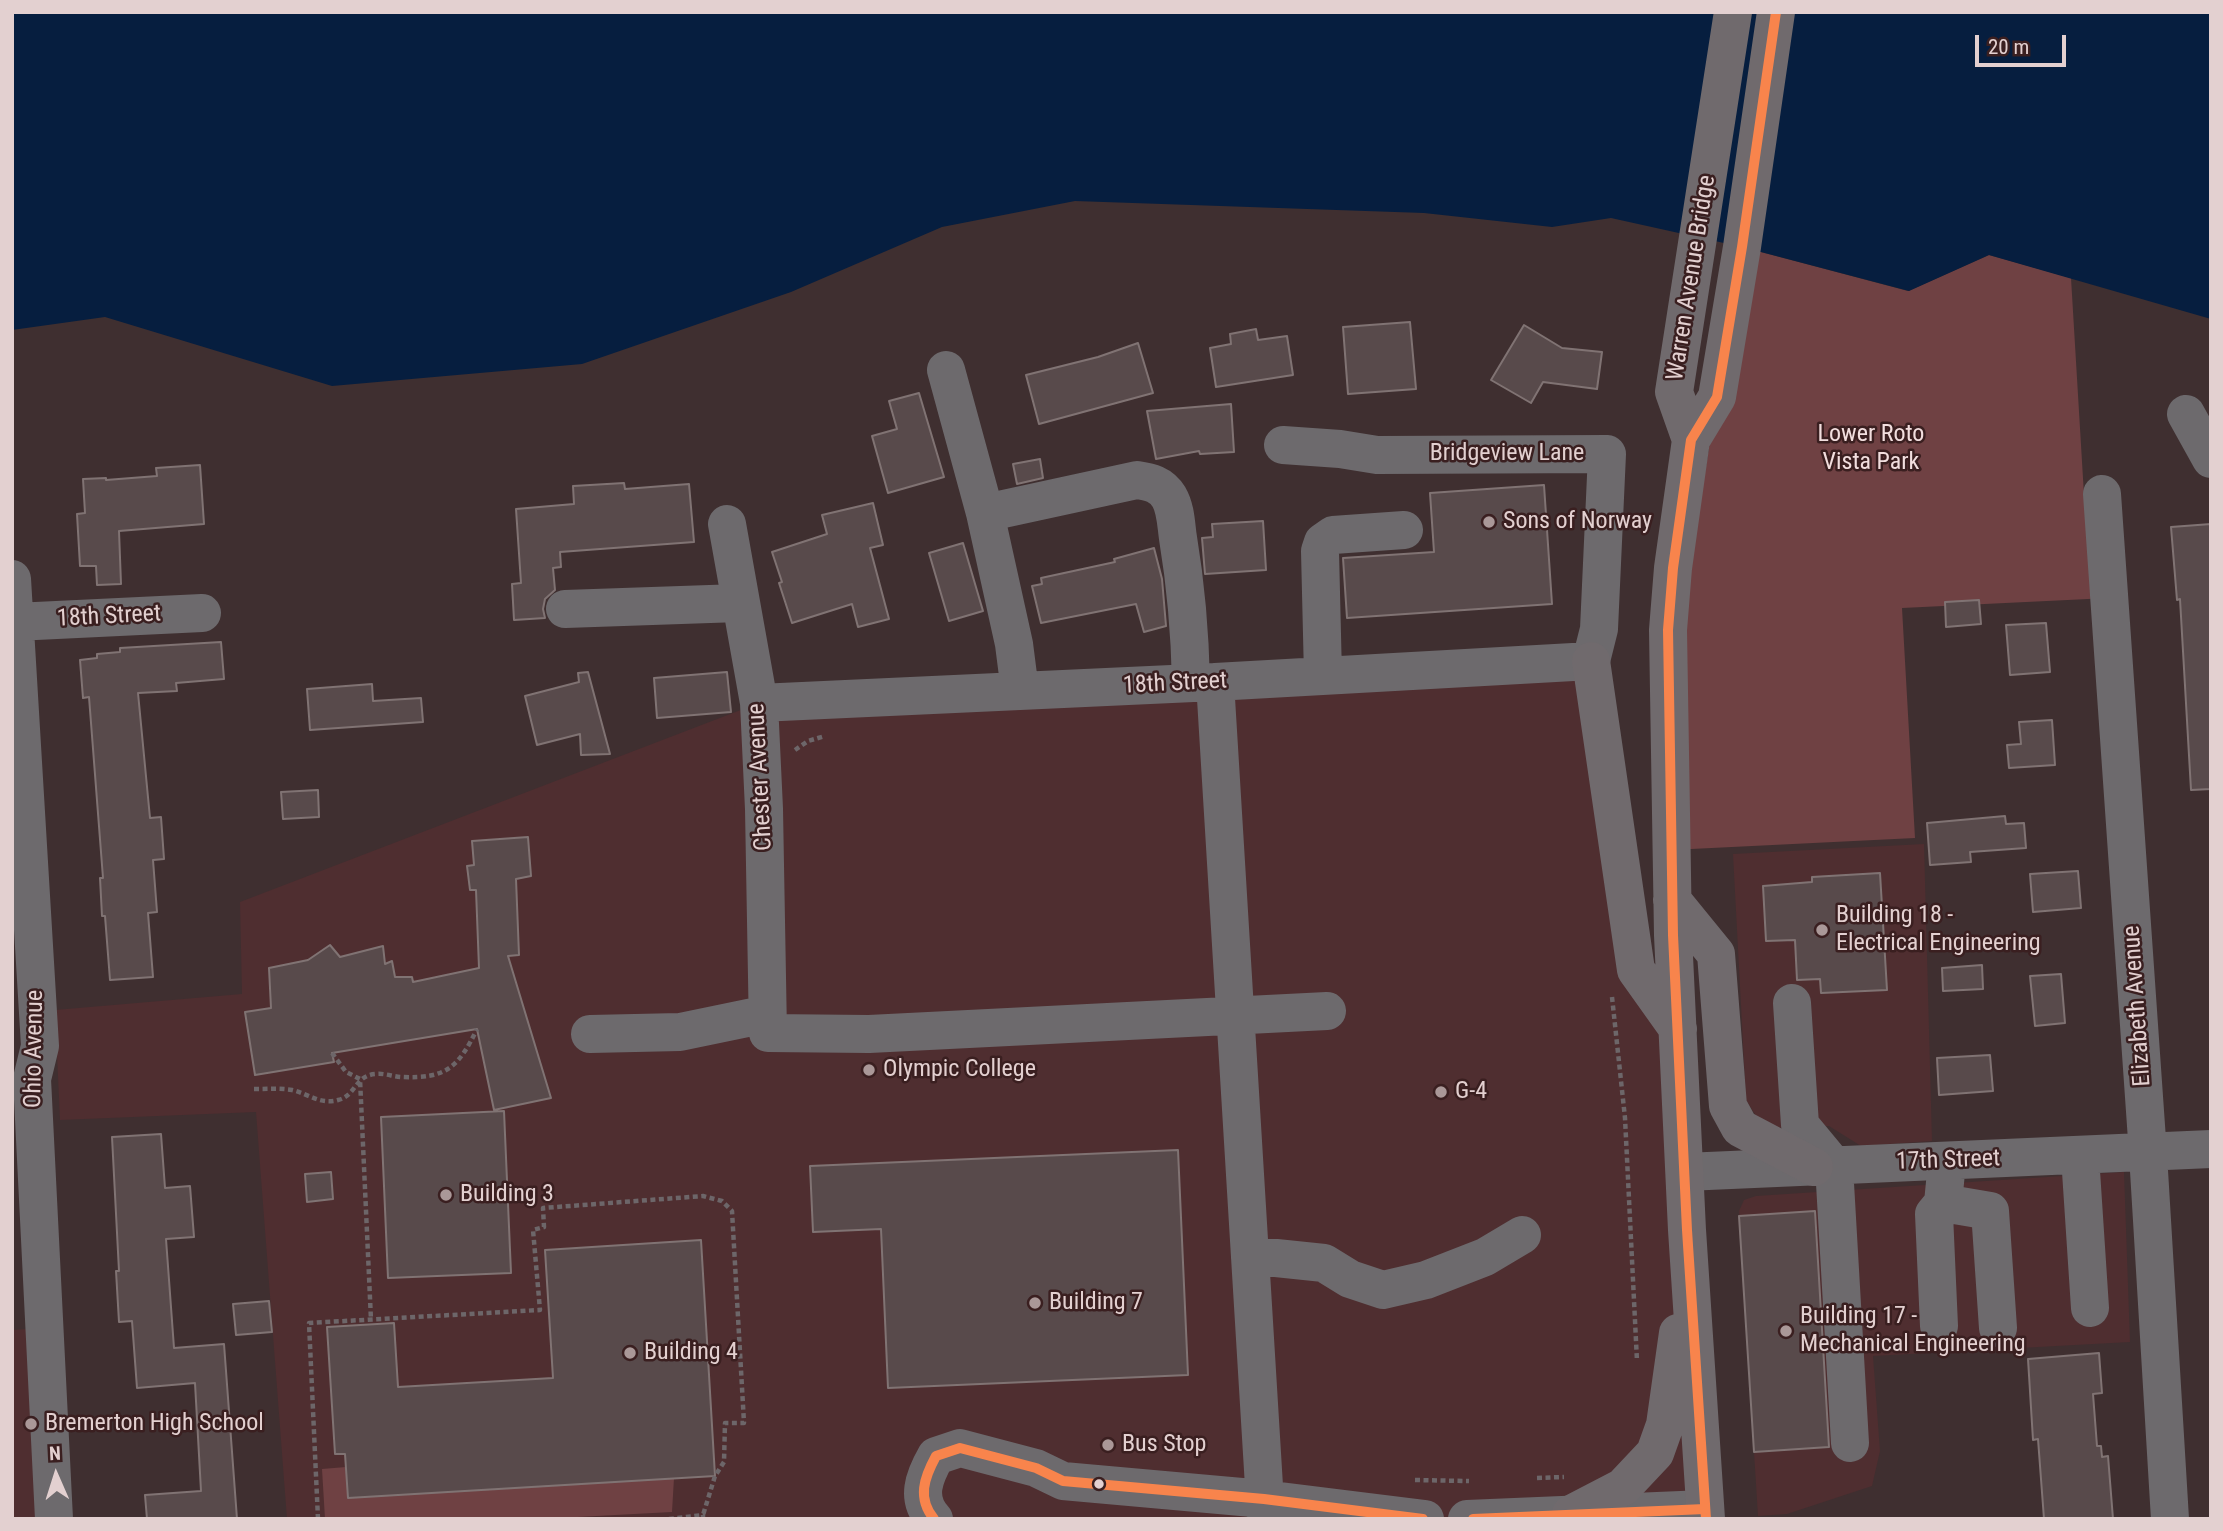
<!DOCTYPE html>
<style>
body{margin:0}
#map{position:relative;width:2223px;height:1531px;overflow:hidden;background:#3f2f30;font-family:"Roboto Condensed",sans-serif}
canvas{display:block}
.frame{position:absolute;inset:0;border:14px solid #e3d0d0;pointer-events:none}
.north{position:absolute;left:21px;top:1440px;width:70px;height:70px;-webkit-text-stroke:5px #3a1f20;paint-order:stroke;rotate:357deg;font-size:19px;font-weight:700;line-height:28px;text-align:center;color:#e3d0d0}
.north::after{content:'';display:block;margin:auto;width:24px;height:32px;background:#e3d0d0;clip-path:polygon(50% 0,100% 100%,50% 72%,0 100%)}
.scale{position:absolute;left:1975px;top:35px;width:91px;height:32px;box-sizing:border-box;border:4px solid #e3d0d0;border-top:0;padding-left:9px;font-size:21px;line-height:24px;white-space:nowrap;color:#e3d0d0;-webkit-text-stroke:5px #3a1f20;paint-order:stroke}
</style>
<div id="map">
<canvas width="2223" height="1531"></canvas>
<div class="frame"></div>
<div class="north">N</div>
<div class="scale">20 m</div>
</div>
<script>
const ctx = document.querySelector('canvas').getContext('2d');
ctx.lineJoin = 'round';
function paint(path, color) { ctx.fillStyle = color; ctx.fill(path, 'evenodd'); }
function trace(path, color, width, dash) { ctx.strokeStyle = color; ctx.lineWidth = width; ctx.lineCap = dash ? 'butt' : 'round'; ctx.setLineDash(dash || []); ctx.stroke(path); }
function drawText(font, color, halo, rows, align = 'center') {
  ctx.font = font + ' "Roboto Condensed",sans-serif'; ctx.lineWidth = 5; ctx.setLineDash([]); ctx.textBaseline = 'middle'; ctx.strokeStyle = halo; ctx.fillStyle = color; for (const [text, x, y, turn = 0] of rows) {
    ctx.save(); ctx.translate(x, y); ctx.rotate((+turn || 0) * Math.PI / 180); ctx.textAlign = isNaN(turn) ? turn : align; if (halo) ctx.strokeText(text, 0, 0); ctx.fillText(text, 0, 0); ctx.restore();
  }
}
paint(new Path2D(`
 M 1591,661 L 1636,970 L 1678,1029 L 1709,1519 L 287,1519 L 256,1112 L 60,1120 L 55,1010 L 242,994 L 240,902 L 759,703 Z
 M 1924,844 L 1932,1141 L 1861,1146 L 1829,1126 L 1771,1128 L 1758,1119 L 1746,1100 L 1733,854 Z
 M 2124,1172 L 2130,1342 L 1873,1356 L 1880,1451 L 1872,1486 L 1787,1514 L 1758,1516 L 1739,1211 L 1744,1200 L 1756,1196 Z
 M 44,1328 L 54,1519 L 12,1519 L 12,1330 Z`), '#4f2e30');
paint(new Path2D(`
 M 1742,247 L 1908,291 L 1989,255 L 2071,278 L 2084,495 L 2109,598 L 1902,608 L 1915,838 L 1671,850 L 1668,697 Z
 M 346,1467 L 348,1498 L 674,1478 L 672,1512 L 540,1519 L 325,1519 L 322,1469 Z`), '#6f4143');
paint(new Path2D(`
 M 12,12 L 2211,12 L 2211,319 L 1989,255 L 1909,291 L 1742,247 L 1611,218 L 1552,227 L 1424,213 L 1075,201 L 942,227 L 791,292 L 582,364 L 332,386 L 105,317 L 12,330 Z`), '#061e3f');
const building = new Path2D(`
 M 1410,322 L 1416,389 L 1348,394 L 1343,327 Z
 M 1524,325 L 1562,348 L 1602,352 L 1597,389 L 1543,382 L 1531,403 L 1491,380 Z
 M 1256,329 L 1258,340 L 1287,336 L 1293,375 L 1216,387 L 1210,348 L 1231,344 L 1230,334 Z
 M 1138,343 L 1153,393 L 1039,424 L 1026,375 L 1098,357 Z
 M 919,393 L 944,477 L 888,493 L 872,436 L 897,429 L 889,401 Z
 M 1231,404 L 1234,452 L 1200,454 L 1199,451 L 1156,459 L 1147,411 Z
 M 1040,459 L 1043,478 L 1017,484 L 1013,464 Z
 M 200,465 L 204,524 L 119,531 L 121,584 L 97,585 L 96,566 L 80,566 L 77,514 L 85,513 L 83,479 L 106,478 L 106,480 L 157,476 L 156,468 Z
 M 624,483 L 625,489 L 689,484 L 694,542 L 560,552 L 561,567 L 553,568 L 555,590 L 545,599 L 543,609 L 545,618 L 514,620 L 512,584 L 521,583 L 516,509 L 574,504 L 573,486 Z
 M 1544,485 L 1552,604 L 1347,618 L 1343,558 L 1434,552 L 1430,493 Z
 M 873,503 L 883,545 L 870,548 L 889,619 L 858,627 L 852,604 L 792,623 L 779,583 L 782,582 L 772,552 L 827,534 L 822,515 Z
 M 1263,521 L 1266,570 L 1205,574 L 1202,538 L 1213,537 L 1212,524 Z
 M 2211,524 L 2211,789 L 2191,790 L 2180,599 L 2177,600 L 2171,527 Z
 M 963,543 L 983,611 L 949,621 L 929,553 Z
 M 1154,548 L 1162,579 L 1166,626 L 1144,632 L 1136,604 L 1041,623 L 1032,586 L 1042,584 L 1041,578 L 1115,562 L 1114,559 Z
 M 1979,600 L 1981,624 L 1946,627 L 1945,602 Z
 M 2046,623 L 2050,672 L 2010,675 L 2006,625 Z
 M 221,642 L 224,679 L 176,683 L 177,691 L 138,693 L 150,818 L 161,817 L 164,859 L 153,860 L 157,912 L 148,913 L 153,977 L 110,980 L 105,916 L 102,916 L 100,878 L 103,878 L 89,697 L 83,698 L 80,660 L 97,658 L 97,654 L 120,652 L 120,648 Z
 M 588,672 L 610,754 L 581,755 L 580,734 L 537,745 L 525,696 L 579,682 L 578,673 Z
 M 727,672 L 731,712 L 657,718 L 654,678 Z
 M 372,684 L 373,701 L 421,698 L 423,722 L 310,730 L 307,689 Z
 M 2052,720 L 2055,765 L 2009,768 L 2007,745 L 2021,744 L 2019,722 Z
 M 318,790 L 319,817 L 283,819 L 281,792 Z
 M 2005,816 L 2006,824 L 2024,823 L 2026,848 L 1970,852 L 1971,862 L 1930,865 L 1927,823 Z
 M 528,837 L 531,876 L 516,879 L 519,955 L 508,956 L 551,1098 L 494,1110 L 477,1029 L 332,1053 L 334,1062 L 255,1075 L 245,1012 L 271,1008 L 269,968 L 308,960 L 330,945 L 340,957 L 383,946 L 385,964 L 392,961 L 395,977 L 412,977 L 413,982 L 479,968 L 476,890 L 470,890 L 467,866 L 474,865 L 472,841 Z
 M 2078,871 L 2081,908 L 2033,912 L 2030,874 Z
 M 1880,873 L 1887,990 L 1821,993 L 1820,979 L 1797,980 L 1795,940 L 1766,941 L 1763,886 L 1812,882 L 1812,877 Z
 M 1982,965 L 1983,989 L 1943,991 L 1942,968 Z
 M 2061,974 L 2065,1023 L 2035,1026 L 2030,976 Z
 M 1990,1055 L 1993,1091 L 1939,1095 L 1937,1058 Z
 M 504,1111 L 511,1273 L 388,1278 L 381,1117 Z
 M 161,1134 L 165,1188 L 190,1186 L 194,1237 L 166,1239 L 174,1348 L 224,1344 L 237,1519 L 147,1519 L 145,1495 L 201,1491 L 195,1383 L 137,1388 L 132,1321 L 119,1322 L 116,1271 L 119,1271 L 112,1137 Z
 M 1178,1150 L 1188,1375 L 888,1388 L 881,1229 L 813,1232 L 810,1166 Z
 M 331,1172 L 333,1199 L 307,1202 L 305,1174 Z
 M 1815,1211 L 1829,1447 L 1754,1452 L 1739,1216 Z
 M 701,1240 L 715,1476 L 348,1498 L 345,1454 L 335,1454 L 327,1327 L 394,1323 L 398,1387 L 553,1378 L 545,1250 Z
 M 269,1301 L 272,1332 L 236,1335 L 233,1304 Z
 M 2099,1353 L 2102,1393 L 2093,1394 L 2097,1446 L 2101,1446 L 2102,1457 L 2108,1456 L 2113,1519 L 2044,1519 L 2038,1439 L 2033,1440 L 2028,1359 Z`);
paint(building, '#584a4b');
trace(building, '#807373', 2);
trace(new Path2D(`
 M 795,750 L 808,741 L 825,736
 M 1612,997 L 1625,1118 L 1637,1361
 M 332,1053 L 346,1072 L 360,1079 L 371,1320
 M 254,1089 C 267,1089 280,1088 292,1090 C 309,1094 320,1105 338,1100 C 356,1096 355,1075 376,1074 C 385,1073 394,1077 403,1077 C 447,1079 459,1066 477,1029
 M 1537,1478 L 1564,1477
 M 1415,1480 L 1469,1481
 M 318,1519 L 309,1323 L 540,1310 L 533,1230 L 544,1227 L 543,1208 L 703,1196 L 722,1201 L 732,1211 L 744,1423 L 725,1423 L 724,1462 L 715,1476 L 703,1515
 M 669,1519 L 703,1515 L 703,1519`), '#6d6669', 4.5, [5, 3.5]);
trace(new Path2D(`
 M 946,370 L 985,513
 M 2186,414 L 2211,459
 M 2102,494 L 2148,1154 L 2170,1519
 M 727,524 L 759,703 L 764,809 L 768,1033 L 869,1034 L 1327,1011
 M 12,579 L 40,1046 L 32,1079 L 54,1519
 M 565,609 L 739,603
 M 15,622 L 202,613
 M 1323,676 L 1320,551 L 1323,542 L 1333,535 L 1404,530
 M 1215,682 L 1266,1519
 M 1020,691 L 1014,644 L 985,513 L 1137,480 C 1150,482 1161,484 1169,497 C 1176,509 1176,525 1178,538 C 1186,586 1190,634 1191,683
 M 759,703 L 1215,682 L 1591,661 L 1599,629 L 1607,454 L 1377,455 L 1340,449 L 1283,445
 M 1792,1003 L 1800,1125 L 1834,1166 L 1850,1443
 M 590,1034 L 680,1032 L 767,1014
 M 2080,1156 L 2090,1308
 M 1685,1172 L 2211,1149
 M 1943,1203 L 1990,1211 L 1998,1328
 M 1250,1258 L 1276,1258 L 1324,1263 L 1350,1279 L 1383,1290 L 1426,1280 L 1485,1257 L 1522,1235
 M 1939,1326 L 1934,1214 L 1943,1203 L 1947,1162
 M 934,1519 C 915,1499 924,1477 936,1456 L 960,1448 L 1036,1468 L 1063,1481 L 1264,1499 L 1425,1519
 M 1467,1519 L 1705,1509`), '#6d6a6d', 38);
trace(new Path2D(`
 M 1691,440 L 1674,392 L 1733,12
 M 1591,661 L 1636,970 L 1678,1029
 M 1672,900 L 1716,954 L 1728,1106 L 1740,1128 L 1814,1167
 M 1571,1514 L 1623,1487 L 1655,1453 L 1665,1425 L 1678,1333
 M 1706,1519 L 1687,1230 L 1673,935 L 1668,630 L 1673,568 L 1691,440 L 1717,397 L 1742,247 L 1776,12`), '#706a6d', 38);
trace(new Path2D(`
 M 934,1519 C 917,1498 924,1478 936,1456 L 960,1448 L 1036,1468 L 1063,1481 L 1264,1499 L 1423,1519
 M 1473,1519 L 1705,1509
 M 1706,1519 L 1687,1230 L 1673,935 L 1668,630 L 1673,568 L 1691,440 L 1717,397 L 1742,247 L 1776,12`), '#f8844c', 10);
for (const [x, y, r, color] of [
 [1489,522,7,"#aa9898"],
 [1822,930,7,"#aa9898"],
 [869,1070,7,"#aa9898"],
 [1441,1092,7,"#aa9898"],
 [446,1195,7,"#aa9898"],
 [1035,1303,7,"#aa9898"],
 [1786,1331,7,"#aa9898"],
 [630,1353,7,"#aa9898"],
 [31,1424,7,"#aa9898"],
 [1108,1445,7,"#aa9898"],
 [1099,1484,6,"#e3d0d0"]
]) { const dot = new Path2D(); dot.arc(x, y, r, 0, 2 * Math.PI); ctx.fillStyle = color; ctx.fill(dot); trace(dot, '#3a1f20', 2.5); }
drawText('24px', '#e3d0d0', '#3a1f20', [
 ["Warren Avenue Bridge",1692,278,-81],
 ["Bridgeview Lane",1507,454],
 ["18th Street",109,617,-3],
 ["18th Street",1175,684,-3],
 ["Chester Avenue",761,777,-93],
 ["Elizabeth Avenue",2138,1006,-94],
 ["Ohio Avenue",35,1049,-89],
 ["17th Street",1948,1161,-2]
]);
drawText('24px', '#f2dede', '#3a1f20', [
 ["Lower Roto",1871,435],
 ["Vista Park",1871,463]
]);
drawText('24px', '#e3d0d0', '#3a1f20', [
 ["Sons of Norway",1503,522],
 ["Building 18 -",1836,916],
 ["Electrical Engineering",1836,944],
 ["Olympic College",883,1070],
 ["G-4",1455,1092],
 ["Building 3",460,1195],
 ["Building 7",1049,1303],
 ["Building 17 -",1800,1317],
 ["Mechanical Engineering",1800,1345],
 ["Building 4",644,1353],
 ["Bremerton High School",45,1424],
 ["Bus Stop",1122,1445]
], 'left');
</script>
